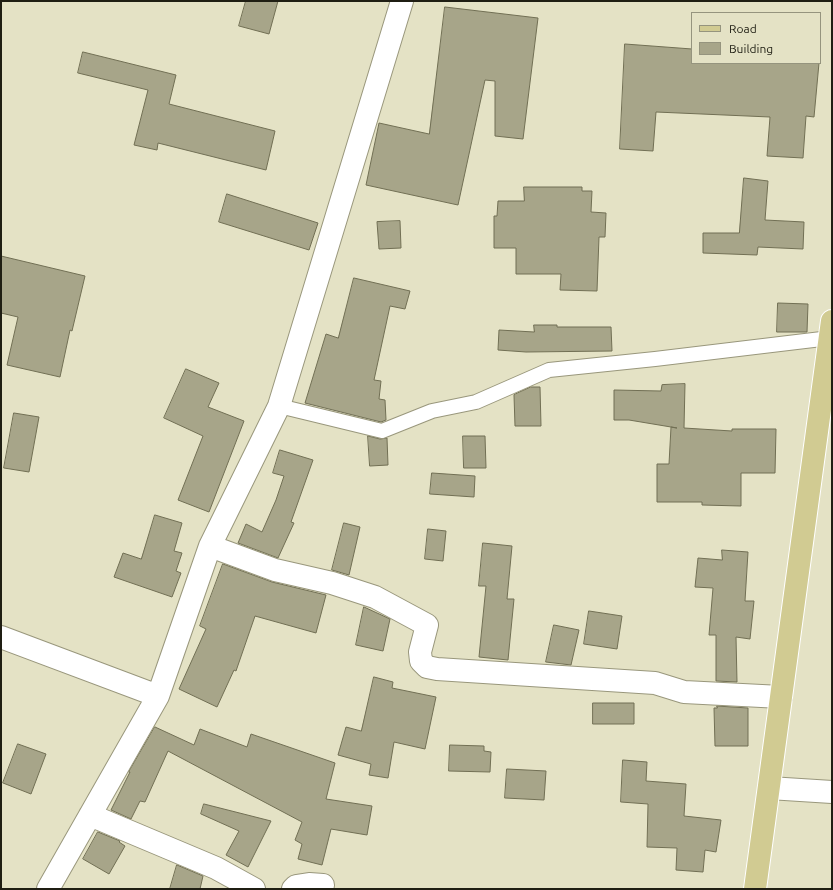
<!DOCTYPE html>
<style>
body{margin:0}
#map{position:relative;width:833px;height:890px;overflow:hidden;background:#e4e2c5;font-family:Ubuntu,sans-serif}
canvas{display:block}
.frame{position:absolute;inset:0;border:2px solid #1f1e13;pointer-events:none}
.legend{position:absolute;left:691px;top:12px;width:130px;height:52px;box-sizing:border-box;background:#e4e2c5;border:1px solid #95947e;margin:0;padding:5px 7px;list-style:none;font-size:12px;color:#1f1e13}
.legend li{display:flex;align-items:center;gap:8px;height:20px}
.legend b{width:20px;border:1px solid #95947e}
</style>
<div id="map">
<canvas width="833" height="890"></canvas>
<div class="frame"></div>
<ul class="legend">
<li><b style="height:5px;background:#d1cb92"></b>Road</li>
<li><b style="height:11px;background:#a7a589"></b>Building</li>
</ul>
</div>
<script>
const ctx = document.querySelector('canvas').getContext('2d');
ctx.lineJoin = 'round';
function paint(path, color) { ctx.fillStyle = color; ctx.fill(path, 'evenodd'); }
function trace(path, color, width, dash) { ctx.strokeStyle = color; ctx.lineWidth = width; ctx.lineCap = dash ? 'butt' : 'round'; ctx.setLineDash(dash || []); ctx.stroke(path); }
const building = new Path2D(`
 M 246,1 L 278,1 L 269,34 L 239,26 Z
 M 445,7 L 538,18 L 523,139 L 495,136 L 495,81 L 485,80 L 458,205 L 366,185 L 379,123 L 429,134 Z
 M 625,44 L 692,49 L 692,63 L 819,63 L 814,117 L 806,116 L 803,158 L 767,156 L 770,117 L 656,112 L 653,151 L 620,149 Z
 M 83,52 L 176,75 L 169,104 L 275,131 L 266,170 L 158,143 L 157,150 L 134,145 L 148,90 L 78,73 Z
 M 744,178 L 768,181 L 765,220 L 804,222 L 803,249 L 758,247 L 757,255 L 703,253 L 703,233 L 739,233 Z
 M 524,187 L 582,187 L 582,191 L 592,191 L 591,212 L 606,213 L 605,237 L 599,237 L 597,291 L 560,290 L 561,274 L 516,274 L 516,248 L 494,248 L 494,216 L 497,216 L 498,201 L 524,201 Z
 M 227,194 L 318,223 L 309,250 L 219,222 Z
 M 400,221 L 401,248 L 379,249 L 377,222 Z
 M 1,256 L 85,276 L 72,331 L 70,330 L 60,377 L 7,365 L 18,317 L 1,313 Z
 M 354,278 L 410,291 L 405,309 L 390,306 L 374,380 L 381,381 L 379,399 L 385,400 L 386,420 L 381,422 L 305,403 L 326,334 L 338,338 Z
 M 778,303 L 808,304 L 807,332 L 777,332 Z
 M 534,325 L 557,325 L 557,327 L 611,327 L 612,351 L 526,352 L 498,350 L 499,330 L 534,332 Z
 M 186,369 L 219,383 L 208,407 L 244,421 L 209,512 L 178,500 L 203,436 L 164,418 Z
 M 685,384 L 684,428 L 732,431 L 732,429 L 776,429 L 775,473 L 741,473 L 741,506 L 702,505 L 702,502 L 657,502 L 657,464 L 669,464 L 671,427 L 677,428 L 629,420 L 614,420 L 614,390 L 661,391 L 662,385 Z
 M 531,387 L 540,387 L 541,426 L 515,426 L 514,395 Z
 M 14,413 L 39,417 L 29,472 L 4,468 Z
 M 368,436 L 380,439 L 387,438 L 388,465 L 370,466 Z
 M 463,436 L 485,436 L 486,468 L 464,468 Z
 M 280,450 L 313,460 L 291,522 L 294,523 L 278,558 L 238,543 L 246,524 L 262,532 L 276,500 L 284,476 L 273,473 Z
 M 432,473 L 475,476 L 474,497 L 430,494 Z
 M 155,515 L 182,523 L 174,551 L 182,553 L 176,571 L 181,573 L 172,597 L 114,577 L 123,553 L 141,559 Z
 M 344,523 L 360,527 L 349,575 L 332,570 Z
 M 428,529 L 446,531 L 443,561 L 425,559 Z
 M 483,543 L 512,546 L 507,599 L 514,599 L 508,660 L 479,657 L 486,586 L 479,586 Z
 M 722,550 L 748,552 L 745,601 L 754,601 L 750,639 L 736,637 L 737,682 L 716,681 L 716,635 L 709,635 L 713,588 L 695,587 L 698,558 L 722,560 Z
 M 223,564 L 272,582 L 326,595 L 316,633 L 255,616 L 236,671 L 234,670 L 217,707 L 179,689 L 206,629 L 200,626 Z
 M 364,607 L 390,619 L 383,651 L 356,645 Z
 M 589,611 L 622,616 L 617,649 L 584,644 Z
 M 554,625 L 579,630 L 571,665 L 546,662 Z
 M 374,677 L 393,682 L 392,688 L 436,697 L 425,749 L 394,742 L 388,778 L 369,775 L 371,764 L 338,755 L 346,727 L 361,731 Z
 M 593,703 L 634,703 L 634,724 L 593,724 Z
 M 717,706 L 748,708 L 748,746 L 715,746 L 714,708 L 717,708 Z
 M 155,727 L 194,745 L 200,729 L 247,747 L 251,734 L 335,763 L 326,799 L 372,806 L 367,835 L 331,829 L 322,865 L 298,859 L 302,844 L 295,840 L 302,822 L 168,751 L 145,802 L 140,801 L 131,819 L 111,810 L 130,772 L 129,772 Z
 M 18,744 L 46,754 L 31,794 L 3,783 Z
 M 450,745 L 484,746 L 484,751 L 491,752 L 490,772 L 449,771 Z
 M 623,760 L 647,762 L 646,781 L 686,784 L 684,816 L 721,820 L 716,852 L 705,850 L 703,872 L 676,870 L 677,848 L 647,847 L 648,804 L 621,802 Z
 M 507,769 L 546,771 L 544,800 L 505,798 Z
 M 204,804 L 271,821 L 248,867 L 226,855 L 239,831 L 201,814 Z
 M 98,832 L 120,841 L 119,842 L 125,846 L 109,874 L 83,859 Z
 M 177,865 L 203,876 L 200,889 L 170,889 Z`);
paint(building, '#a7a589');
trace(building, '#716f54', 1);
const lane = new Path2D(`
 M 279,406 L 382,431 L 432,411 L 476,402 L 549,370 L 655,359 L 830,338`);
const street = new Path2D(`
 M 210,546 L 275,570 L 332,583 L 375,597 L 427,625 L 420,652 L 421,661 L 427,667 L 437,669 L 655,683 L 684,692 L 781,697
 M 1,637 L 158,696
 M 769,788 L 832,792
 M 90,815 L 216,868 L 254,889
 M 48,889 L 158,696 L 210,546 L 279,406 L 402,1
 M 293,889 L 296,886 L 309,884 L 323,885`);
const primary = new Path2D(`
 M 755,889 L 832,321`);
trace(lane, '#99977c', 16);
trace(street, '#99977c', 24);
trace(primary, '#fff', 24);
trace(lane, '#fff', 14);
trace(street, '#fff', 22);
trace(primary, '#d1cb92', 22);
</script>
